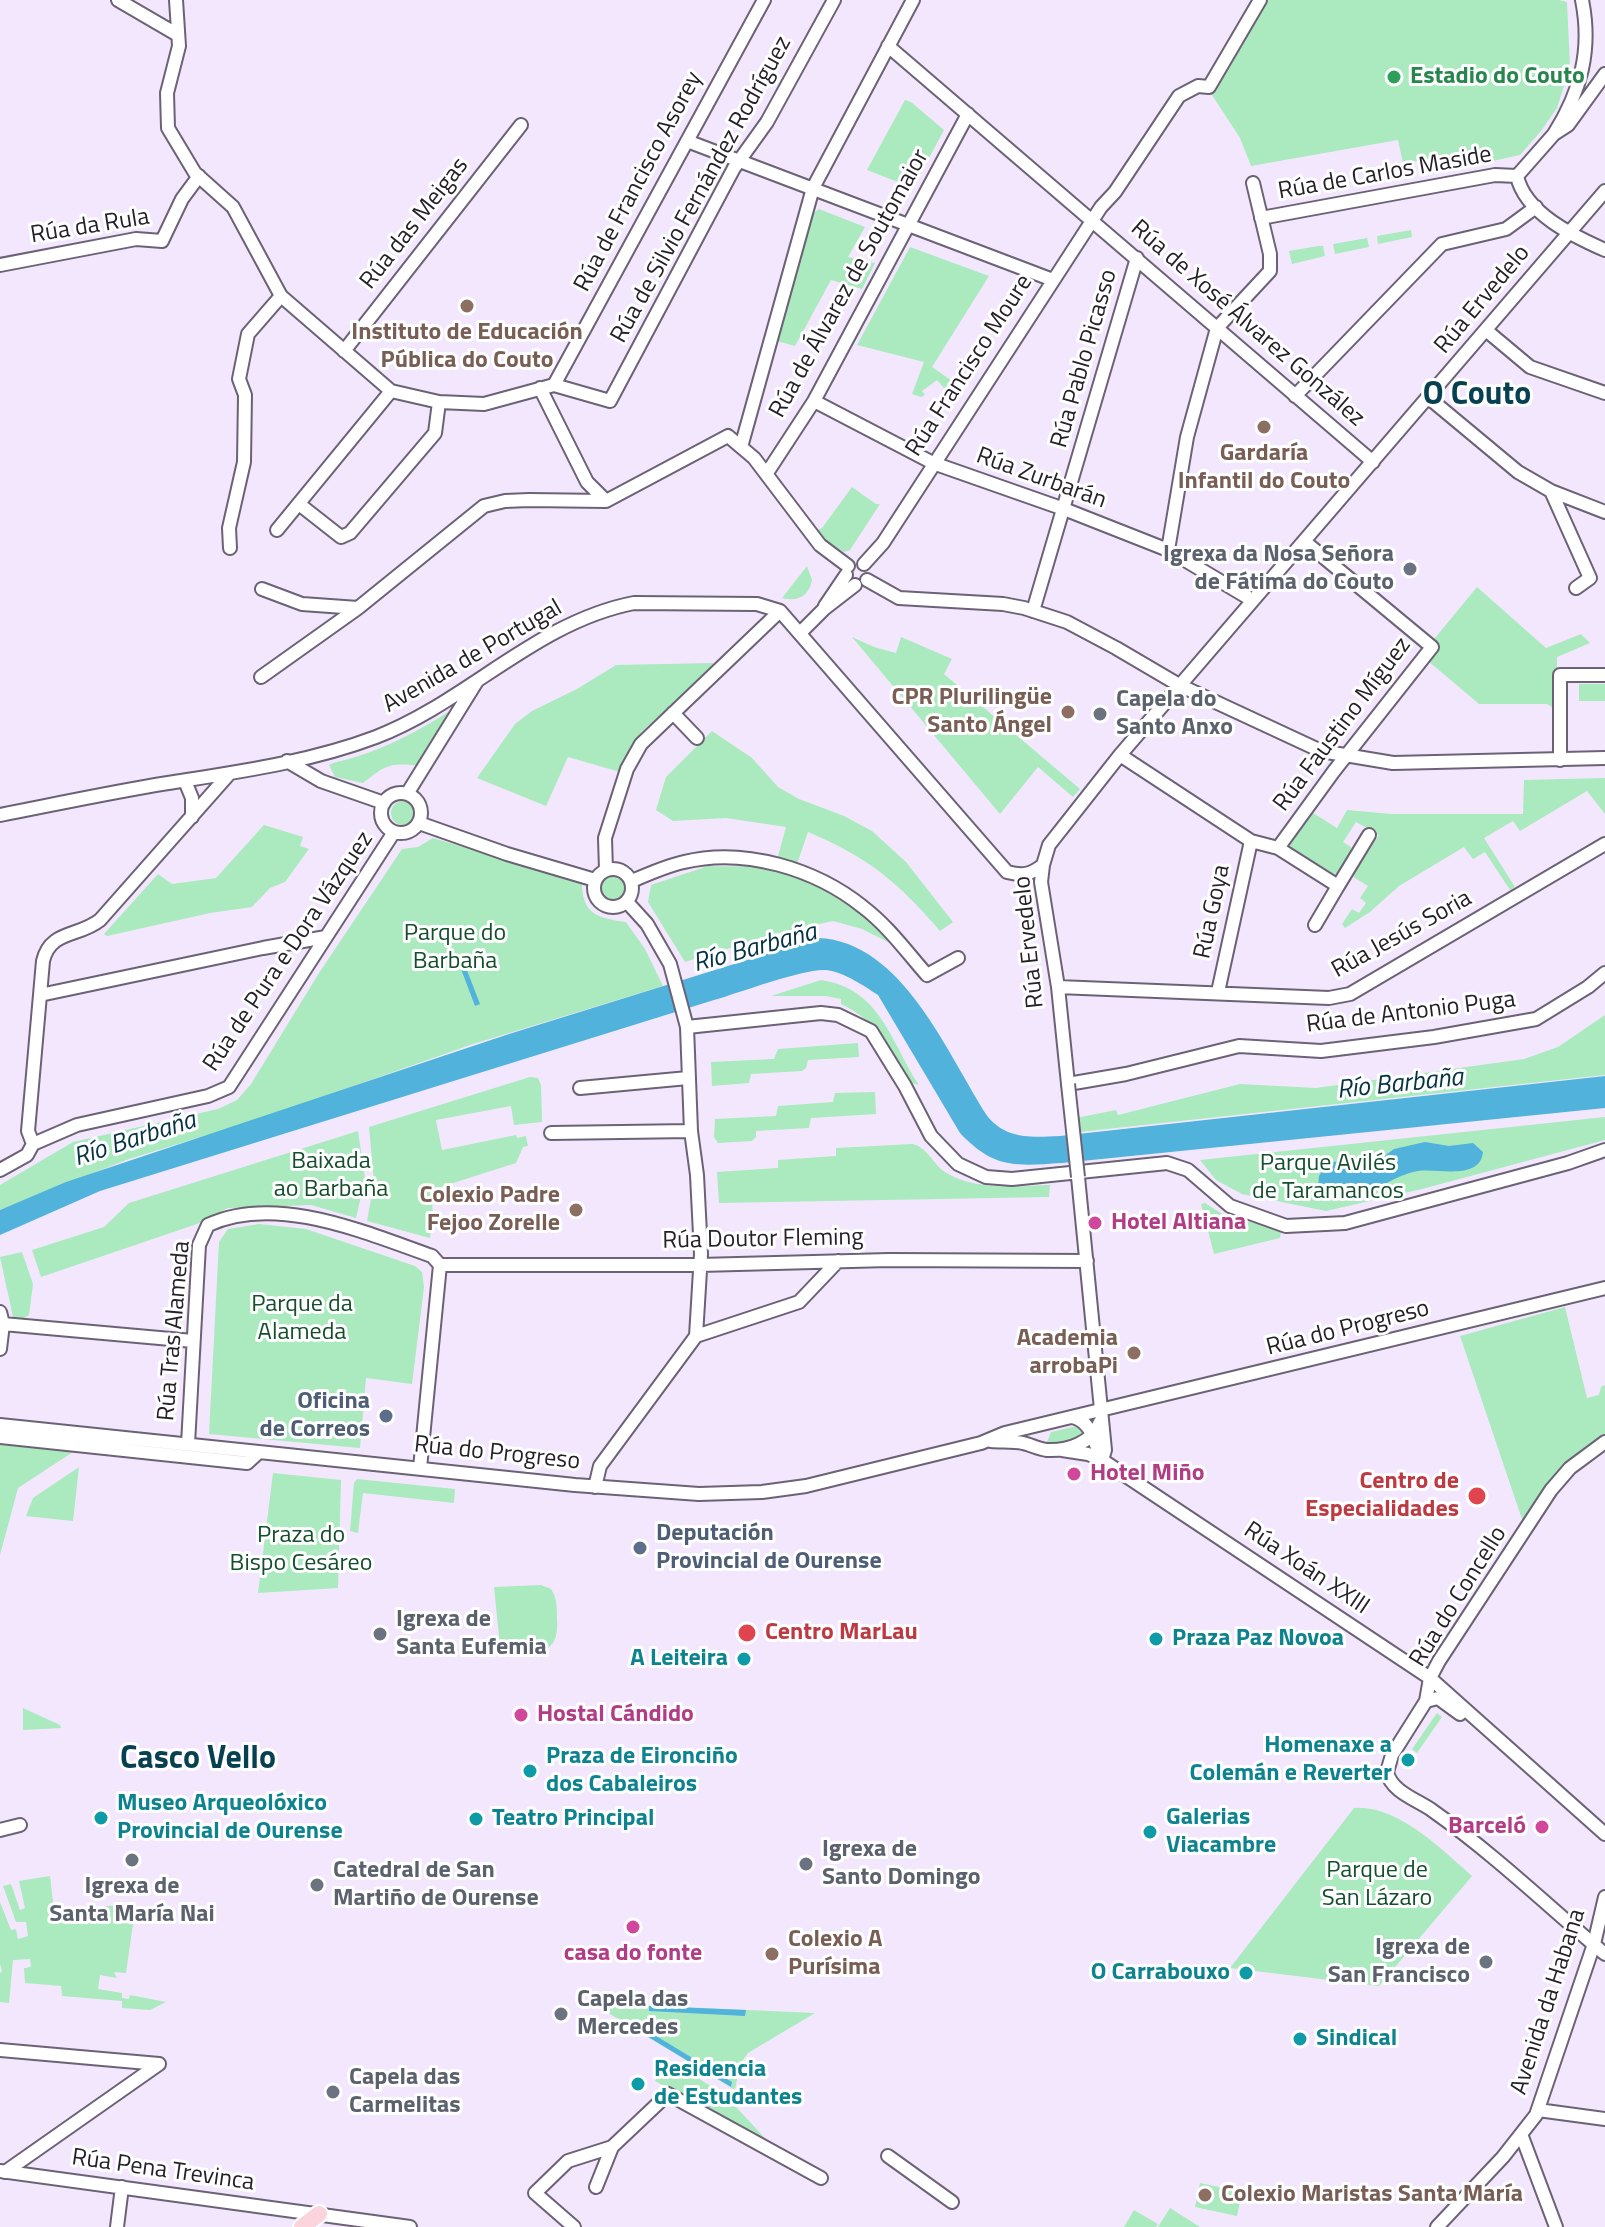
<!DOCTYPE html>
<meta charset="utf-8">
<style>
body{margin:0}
canvas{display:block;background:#f3e7fd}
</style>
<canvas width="1605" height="2227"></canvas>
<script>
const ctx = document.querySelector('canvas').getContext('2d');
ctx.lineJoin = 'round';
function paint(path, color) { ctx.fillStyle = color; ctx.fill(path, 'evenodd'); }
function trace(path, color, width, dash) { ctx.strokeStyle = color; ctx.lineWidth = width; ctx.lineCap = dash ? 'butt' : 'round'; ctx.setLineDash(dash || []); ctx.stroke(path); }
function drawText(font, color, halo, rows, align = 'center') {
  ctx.font = font + ' "Titillium Web",sans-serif'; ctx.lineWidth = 6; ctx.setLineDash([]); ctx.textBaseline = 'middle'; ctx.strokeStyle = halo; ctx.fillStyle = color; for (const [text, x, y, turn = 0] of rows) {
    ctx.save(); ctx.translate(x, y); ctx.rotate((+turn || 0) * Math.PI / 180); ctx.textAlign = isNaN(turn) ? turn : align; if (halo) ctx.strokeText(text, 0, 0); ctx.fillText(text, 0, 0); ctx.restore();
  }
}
paint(new Path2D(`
 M 1265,0 L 1559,0 L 1567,2 L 1570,67 L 1557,108 L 1541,131 L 1520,155 L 1433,174 L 1430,159 L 1403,163 L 1398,140 L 1251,166 L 1240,138 L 1212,95 L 1235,49 L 1259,15 Z
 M 905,100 L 911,102 L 944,130 L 913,188 L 867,170 Z
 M 819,209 L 865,227 L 848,257 L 875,263 L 862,289 L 831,280 L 795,346 L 777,341 L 811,215 Z
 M 1411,230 L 1412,237 L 1378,244 L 1377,236 Z
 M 1367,238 L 1369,247 L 1335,254 L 1333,244 Z
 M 1318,246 L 1323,246 L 1325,256 L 1292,264 L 1289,251 Z
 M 910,247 L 989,276 L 932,367 L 958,385 L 951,396 L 937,380 L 922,391 L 925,395 L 921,397 L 912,394 L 924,362 L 857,345 Z
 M 852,487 L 876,504 L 880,504 L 850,550 L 844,552 L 819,536 L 816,531 L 822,528 Z
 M 807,566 L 812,580 C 809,596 798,602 782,598 Z
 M 1477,587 L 1546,648 L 1581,634 L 1590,643 L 1557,657 L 1557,710 L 1547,704 L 1479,704 L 1421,655 Z
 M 852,637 L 874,647 L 896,653 L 901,637 L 952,659 L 944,674 L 1080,789 L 1073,797 L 1038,767 L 1000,814 Z
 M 713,663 L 716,665 L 641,732 L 620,772 L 568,757 L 546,806 L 477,778 L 515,724 L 532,711 L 577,689 L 616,665 Z
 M 1579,684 L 1605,684 L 1605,701 L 1579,701 Z
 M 450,711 L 453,711 L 419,766 C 389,762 385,766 363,783 L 335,777 L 329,765 L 333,763 C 377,753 413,734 450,711 Z
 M 712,731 L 752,758 L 778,787 L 799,799 L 844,816 L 872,831 L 906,862 L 953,922 L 940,931 C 898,882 868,857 808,832 L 797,864 L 777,860 L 786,827 L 726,818 L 673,821 L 656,810 L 666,777 Z
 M 1605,778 L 1605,814 L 1587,791 L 1520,831 L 1513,821 L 1484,838 L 1515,887 L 1510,890 L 1485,852 L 1473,859 L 1464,847 L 1399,886 L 1370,912 L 1345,928 L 1342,924 L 1352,909 L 1359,913 L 1366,903 L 1360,898 L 1368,886 L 1352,876 L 1379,835 L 1356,822 L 1343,842 L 1351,847 L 1352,854 L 1340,872 L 1334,874 L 1289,846 L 1313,813 L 1337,828 L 1347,810 L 1391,814 L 1523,814 L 1524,780 Z
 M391 813a12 12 0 1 1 24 0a12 12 0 1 1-24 0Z
 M 264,825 L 303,837 L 300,846 L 309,849 L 285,882 L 270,888 L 252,907 L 210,913 L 107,936 L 104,934 L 158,874 L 172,884 L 216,878 Z
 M 433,838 L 582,882 C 582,914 597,918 626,922 L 645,949 L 663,986 L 473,1044 L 262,1118 L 126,1160 L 0,1210 L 0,1185 L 73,1142 L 218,1109 L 237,1100 L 251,1084 L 319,973 L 402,849 L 418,847 Z
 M 708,866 C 726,867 747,865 764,868 C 816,879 857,907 895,941 L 892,944 L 862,929 L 833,921 L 778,933 L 685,962 L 648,902 L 651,885 Z
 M600 887a13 13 0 1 1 26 0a13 13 0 1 1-26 0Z
 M 821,980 C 881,989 890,1041 919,1085 L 912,1083 C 891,1049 879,1022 841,1004 L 841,999 L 826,996 L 771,996 Z
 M 1605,1015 L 1605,1075 L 1079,1132 L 1076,1118 L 1116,1110 L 1118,1115 L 1240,1084 L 1316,1088 L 1524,1059 L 1558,1047 Z
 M 858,1043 L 859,1057 L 808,1060 L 806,1068 L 802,1071 L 751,1074 L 749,1083 L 712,1086 L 711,1062 L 774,1059 L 778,1049 Z
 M 530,1077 L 538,1078 L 541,1085 L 542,1122 L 514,1125 L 511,1106 L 436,1120 L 442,1150 L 516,1135 L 517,1138 L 526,1136 L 528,1146 L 523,1147 L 516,1163 L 431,1190 L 433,1214 L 430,1238 L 367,1221 L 374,1182 L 369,1127 Z
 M 875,1092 L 876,1114 L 811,1118 L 809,1128 L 756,1131 L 756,1137 L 752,1141 L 718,1143 L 714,1137 L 715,1119 L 776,1116 L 778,1106 L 833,1102 L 835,1093 Z
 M 1605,1117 L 1605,1140 L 1422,1189 L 1326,1211 L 1242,1194 L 1216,1180 L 1200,1160 Z
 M 358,1131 L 365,1179 L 356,1218 L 311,1205 L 228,1208 L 197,1224 L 41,1277 L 32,1250 L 104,1227 L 129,1203 Z
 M 913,1144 C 928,1148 933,1164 945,1172 C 974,1191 1017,1186 1050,1185 L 1049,1197 L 719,1203 L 717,1172 L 778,1168 L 778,1160 L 836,1156 L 836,1148 Z
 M 1205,1203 L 1227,1217 L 1277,1228 L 1281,1232 L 1280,1238 L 1214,1254 L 1201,1204 Z
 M 259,1224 L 306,1229 L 415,1266 L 422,1272 L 424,1287 L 412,1384 L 366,1378 L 360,1448 L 209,1434 L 219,1242 L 228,1229 Z
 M 22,1252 L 33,1284 L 29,1315 L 22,1319 L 13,1317 L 0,1257 Z
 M 1565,1307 L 1587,1398 L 1599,1395 L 1601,1387 L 1605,1385 L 1605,1437 L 1524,1525 L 1460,1336 Z
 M 1077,1426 L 1084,1430 L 1081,1439 L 1054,1446 L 1047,1442 L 1051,1432 Z
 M 0,1442 L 76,1450 L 18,1488 L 0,1555 Z
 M 79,1467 L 73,1521 L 26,1516 L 33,1498 Z
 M 273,1473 L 341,1480 L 338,1588 L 258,1593 Z
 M 357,1479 L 455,1489 L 454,1503 L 363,1493 L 358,1533 L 350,1531 L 354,1483 Z
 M 541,1585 L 551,1589 C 557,1598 557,1608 557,1619 C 560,1660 531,1651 501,1656 L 494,1587 Z
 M 23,1708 L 60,1725 L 61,1728 L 23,1730 Z
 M 1437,1713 L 1442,1717 L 1417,1753 L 1412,1749 Z
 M 1354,1808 C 1398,1805 1441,1849 1472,1876 L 1379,1986 L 1230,1968 Z
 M 50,1876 L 55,1919 L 81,1917 L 80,1908 L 122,1905 L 123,1916 L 134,1917 L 126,1973 L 114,1972 L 117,1978 L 100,1975 L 98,1989 L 122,1993 L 122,1998 L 129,1999 L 130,1995 L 166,2002 L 150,2010 L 122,2008 L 122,2001 L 62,1996 L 61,1986 L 25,1983 L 24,1968 L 31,1967 L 30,1959 L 13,1960 L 9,2003 L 0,2002 L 0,1973 L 2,1971 L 0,1964 L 0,1902 L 11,1930 L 16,1929 L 18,1939 L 28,1936 L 26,1922 L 16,1922 L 3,1886 L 11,1884 L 20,1910 L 25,1908 L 19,1881 Z
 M 592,2003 L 815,2013 L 748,2053 L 740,2064 L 735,2090 Z
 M 668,2060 L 724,2094 L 776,2150 L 655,2081 Z
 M 1200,2183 L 1242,2192 L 1237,2216 L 1195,2207 Z
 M 1170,2208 L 1200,2227 L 1158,2227 Z
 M 1134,2210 L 1158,2224 L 1156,2227 L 1124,2227 Z`), '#aaeabe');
paint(new Path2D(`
 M 818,938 C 903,941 948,1056 988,1117 C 1008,1140 1031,1137 1060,1136 L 1605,1076 L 1605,1108 L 1062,1163 C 1015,1166 994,1169 960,1133 L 878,995 C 864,986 844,972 826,970 C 805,968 738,993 714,1000 L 100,1191 L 0,1235 L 0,1210 L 66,1182 L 509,1034 Z
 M 463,960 L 480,1004 L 475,1006 L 458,961 Z
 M 1425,1142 L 1449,1146 L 1473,1143 L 1483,1152 C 1480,1181 1438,1168 1418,1171 C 1387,1176 1361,1207 1329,1198 L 1318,1187 L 1319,1176 L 1327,1163 L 1339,1161 L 1356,1169 L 1366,1169 L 1394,1149 Z
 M 649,2006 L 746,2010 L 745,2016 L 649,2011 Z
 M 643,2028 L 732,2082 L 731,2087 L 640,2032 Z`), '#51b3db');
const minor = new Path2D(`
 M 118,0 L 178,35
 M 176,0 L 179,46 L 167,93 L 168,128 L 195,173 L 233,207 L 281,296 L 391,391 L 439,402 L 484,404 L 554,385 L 610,401 L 734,168 L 767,122 L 834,0
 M 888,46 L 1373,462
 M 1554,134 C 1581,91 1592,50 1582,0
 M 687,141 L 1053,280
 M 1517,176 L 1554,134 L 1568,125 L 1605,74
 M 1517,176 C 1525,213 1573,236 1605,250
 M 1605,191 L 1120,755 L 1049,845 L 1043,865 L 1041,882 L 1058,987 L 1068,1084 L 1126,1074 L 1239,1046 L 1321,1051 L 1434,1037 L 1536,1019 L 1588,987 L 1605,973
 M 1261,218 L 1495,175 L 1517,176
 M 0,265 L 136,239 L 162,241 L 182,199 L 199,176
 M 1487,331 L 1530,367 L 1605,393
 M 344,351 L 521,125
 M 554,385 L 764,0
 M 540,388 L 587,482 L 606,501
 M 1295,396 L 1442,244 L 1506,229 L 1536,207
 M 1429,398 L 1518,472 L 1551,491 L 1605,512
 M 814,401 L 933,463 L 1064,509 L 1168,550 L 1252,600
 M 741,447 L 813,188 L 913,0
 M 767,473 L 814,401 L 968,114
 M 1551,491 L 1590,578 L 1576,588
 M 299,504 L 341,537 L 350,533 L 435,433 L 439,402
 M 277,530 L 391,391
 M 230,548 L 229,528 L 244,462 L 245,395 L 239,379 L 248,334 L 281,296
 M 1168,550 L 1187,437 L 1217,328 L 1270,271 L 1270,254 L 1253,183
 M 864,564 L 883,543 L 1101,207 L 1115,192 L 1179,96 L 1198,86 L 1209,87 L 1260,0
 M 867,580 L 899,598 L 1003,604 L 1024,608 L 1067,622 L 1116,648 L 1179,685 L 1321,751 L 1393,763 L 1605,758
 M 262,589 L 302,604 L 358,608
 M 825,606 L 846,575
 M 1033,611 L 1137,258
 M 800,633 L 824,609 L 855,585
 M 261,677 L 358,608 L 484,506 L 505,501 L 529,500 L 606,501 L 728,436 L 754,458 L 820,545 L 848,566
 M 673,713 L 697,738
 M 1120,755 L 1251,841 L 1278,848 L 1338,886 L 1315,925
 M 1560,760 L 1560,675 L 1605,675
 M 287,761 L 321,781 L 384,803
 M 185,781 L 192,798 L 192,817
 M381 813a20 20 0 1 1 40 0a20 20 0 1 1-40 0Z
 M 407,794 L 477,681
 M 0,815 C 56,804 112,792 168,783 C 237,772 310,762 376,737 C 467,702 536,622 634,603 L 757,604 L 780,611 L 1007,872 C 1023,876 1030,875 1043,865
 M 419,823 L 507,854 L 595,880
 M 1278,848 L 1334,771 L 1432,647 L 1304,541
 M594 888a19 19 0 1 1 38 0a19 19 0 1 1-38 0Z
 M 606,870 L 605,838 L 627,769 L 641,744 L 780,611
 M 632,881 C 648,874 666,866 684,862 C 744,847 816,869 863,907 C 888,926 906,951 927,975 L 958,958
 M 1338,886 L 1369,835
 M 1058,987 L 1329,998 L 1350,994 L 1605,844
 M 1218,992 L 1251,841
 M 40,995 L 263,948 L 326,937
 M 687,1027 L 821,1013 L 838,1015 L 871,1031 L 905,1086 L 931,1136 L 958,1164 L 986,1177 L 1012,1179 L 1167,1163 L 1188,1170 L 1230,1206 L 1286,1226 L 1345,1223 L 1568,1163 L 1605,1150
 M 580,1088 L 688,1078
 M 551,1133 L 691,1131
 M 33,1144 L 77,1125 L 208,1096 L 229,1087 L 394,832
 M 33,1144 L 28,1131 L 43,961 C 50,930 79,937 100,920 L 230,773
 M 0,1170 L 27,1155 L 33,1144
 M 1078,1177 L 1105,1450 L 1102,1460
 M 440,1265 L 700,1265 L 889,1260 L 1087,1261
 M 0,1312 L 3,1324 L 0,1349
 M 3,1324 L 193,1341
 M 696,1336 L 799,1302 L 838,1261
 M 1072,1417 C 1092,1421 1094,1443 1102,1460
 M 0,1425 L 575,1485 L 699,1494 L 762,1492 L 806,1486 L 981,1443 L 1005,1433 L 1605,1288
 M 0,1437 L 247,1463 L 259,1452
 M 991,1441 C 1001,1442 1013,1441 1023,1443 C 1031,1445 1039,1449 1047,1450 C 1068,1451 1092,1443 1100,1422
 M 1605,1442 L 1570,1468 L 1551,1490 L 1439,1661 L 1430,1678 L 1426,1701 L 1392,1755 L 1387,1772 C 1391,1792 1418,1800 1433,1811 C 1494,1854 1548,1906 1605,1954
 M 188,1444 L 199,1245 L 208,1225 C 276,1193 366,1233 432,1256 L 440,1265
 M 1062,1450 L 1088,1454 L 1102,1460 L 1430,1678 L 1605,1834
 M 420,1468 L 440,1265
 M 595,1487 L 600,1466 L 696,1336 L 701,1254 L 697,1175 L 691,1131 L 687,1027 L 670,964 L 647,924 L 627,902
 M 1426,1701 L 1438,1698 L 1460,1714
 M 0,1830 L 20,1825
 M 0,2050 L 159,2064
 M 1538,2110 L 1605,2119
 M 1521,2134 L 1556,2227
 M 888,2156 L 952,2202
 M 0,2171 L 410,2227
 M 5,2172 L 159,2064
 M 596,2187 L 612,2147 L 668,2094 L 821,2178
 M 117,2227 L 122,2187
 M 574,2227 L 535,2193 L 568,2161 L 612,2147
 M 1437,2227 L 1503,2157 L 1536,2115 L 1594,1944 L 1605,1897`);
const major = new Path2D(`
 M 302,2227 L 319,2214`);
trace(minor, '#6c6275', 16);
trace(major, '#fff', 20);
trace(minor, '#fff', 12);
trace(major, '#fbd4dd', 16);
const minorBridge = new Path2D(`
 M 1068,1084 L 1078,1177`);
trace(minorBridge, '#6c6275', 16, []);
trace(minorBridge, '#fff', 12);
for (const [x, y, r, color] of [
 [1394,77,8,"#2e9e5b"],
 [467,306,8,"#8d6e63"],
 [1264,427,8,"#8d6e63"],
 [1410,569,8,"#6b7280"],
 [1068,712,8,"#8d6e63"],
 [1100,714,8,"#6b7280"],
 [576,1210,8,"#8d6e63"],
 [1095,1223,8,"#d1479c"],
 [1134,1353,8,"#8d6e63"],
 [386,1416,8,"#5c6f8a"],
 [1074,1474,8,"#d1479c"],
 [1477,1496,10,"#e0444e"],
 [640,1548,8,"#5c6f8a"],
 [747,1633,10,"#e0444e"],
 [380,1634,8,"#6b7280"],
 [1156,1639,8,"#0f9aa8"],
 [744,1659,8,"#0f9aa8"],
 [521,1715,8,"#d1479c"],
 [1408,1760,8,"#0f9aa8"],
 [530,1771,8,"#0f9aa8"],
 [101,1818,8,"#0f9aa8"],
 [476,1819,8,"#0f9aa8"],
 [1542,1827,8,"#d1479c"],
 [1150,1832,8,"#0f9aa8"],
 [132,1860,8,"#6b7280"],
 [806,1864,8,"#6b7280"],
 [317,1885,8,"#6b7280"],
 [633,1927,8,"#d1479c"],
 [772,1954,8,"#8d6e63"],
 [1486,1962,8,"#6b7280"],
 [1246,1973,8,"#0f9aa8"],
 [561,2014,8,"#6b7280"],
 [1300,2039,8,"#0f9aa8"],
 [638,2084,8,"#0f9aa8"],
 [333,2092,8,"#6b7280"],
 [1205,2195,8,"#8d6e63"]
]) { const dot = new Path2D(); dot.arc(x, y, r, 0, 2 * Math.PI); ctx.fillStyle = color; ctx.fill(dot); trace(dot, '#fff', 3); }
drawText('bold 24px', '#27864d', '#fff', [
 ["Estadio do Couto",1410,77]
], 'left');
drawText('24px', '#262129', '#fff', [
 ["Rúa de Carlos Maside",1385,174,-10],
 ["Rúa de Francisco Asorey",639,182,-62],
 ["Rúa de Silvio Fernández Rodríguez",702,190,-61],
 ["Rúa das Meigas",415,224,-52],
 ["Rúa da Rula",90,227,-9],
 ["Rúa de Álvarez de Soutomaior",850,284,-61],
 ["Rúa Ervedelo",1483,300,-50],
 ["Rúa de Xosé Álvarez González",1247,324,41],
 ["Rúa Pablo Picasso",1085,359,-74],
 ["Rúa Francisco Moure",970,366,-57],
 ["Rúa Zurbarán",1041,479,20],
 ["Avenida de Portugal",473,657,-30],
 ["Rúa Faustino Míguez",1343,725,-53],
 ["Rúa Goya",1213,912,-78],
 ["Rúa Jesús Soria",1402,935,-29],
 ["Rúa Ervedelo",1030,942,-96],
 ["Rúa de Pura e Dora Vázquez",289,952,-56],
 ["Rúa de Antonio Puga",1411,1013,-7],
 ["Rúa Doutor Fleming",763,1240,-1],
 ["Rúa do Progreso",1348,1329,-14],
 ["Rúa Tras Alameda",175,1331,-85],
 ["Rúa do Progreso",497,1454,6],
 ["Rúa Xoán XXIII",1306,1569,34],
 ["Rúa do Concello",1459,1597,-58],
 ["Avenida da Habana",1549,2002,-72],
 ["Rúa Pena Trevinca",163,2171,8]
]);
drawText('bold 24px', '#785e54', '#fff', [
 ["Instituto de Educación",467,333,"center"],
 ["Pública do Couto",467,361,"center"],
 ["Gardaría",1264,454,"center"],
 ["Infantil do Couto",1264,482,"center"],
 ["CPR Plurilingüe",1052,698],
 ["Santo Ángel",1052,726],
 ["Colexio Padre",560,1196],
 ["Fejoo Zorelle",560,1224],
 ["Academia",1118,1339],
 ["arrobaPi",1118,1367],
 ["Colexio A",788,1940,"left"],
 ["Purísima",788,1968,"left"],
 ["Colexio Maristas Santa María",1221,2195,"left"]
], 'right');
drawText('bold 24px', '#5b616d', '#fff', [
 ["Igrexa da Nosa Señora",1394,555,"right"],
 ["de Fátima do Couto",1394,583,"right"],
 ["Capela do",1116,700],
 ["Santo Anxo",1116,728],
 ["Igrexa de",396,1620],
 ["Santa Eufemia",396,1648],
 ["Igrexa de",822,1850],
 ["Santo Domingo",822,1878],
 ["Catedral de San",333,1871],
 ["Martiño de Ourense",333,1899],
 ["Igrexa de",132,1887,"center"],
 ["Santa María Nai",132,1915,"center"],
 ["Igrexa de",1470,1948,"right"],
 ["San Francisco",1470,1976,"right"],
 ["Capela das",577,2000],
 ["Mercedes",577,2028],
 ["Capela das",349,2078],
 ["Carmelitas",349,2106]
], 'left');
drawText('24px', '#144e2c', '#fff', [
 ["Parque do",455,934],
 ["Barbaña",455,962],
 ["Baixada",331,1162],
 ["ao Barbaña",331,1190],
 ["Parque Avilés",1328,1164],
 ["de Taramancos",1328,1192],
 ["Parque da",302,1305],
 ["Alameda",302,1333],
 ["Praza do",301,1536],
 ["Bispo Cesáreo",301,1564],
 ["Parque de",1377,1871],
 ["San Lázaro",1377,1899]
]);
drawText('bold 24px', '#b23c85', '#fff', [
 ["Hotel Altiana",1111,1223],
 ["Hotel Miño",1090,1474],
 ["Hostal Cándido",537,1715],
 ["Barceló",1526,1827,"right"],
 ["casa do fonte",633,1954,"center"]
], 'left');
drawText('bold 24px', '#4e5e75', '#fff', [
 ["Oficina",370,1402],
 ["de Correos",370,1430],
 ["Deputación",656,1534,"left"],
 ["Provincial de Ourense",656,1562,"left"]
], 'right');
drawText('bold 24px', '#be3a42', '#fff', [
 ["Centro de",1459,1482],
 ["Especialidades",1459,1510],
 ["Centro MarLau",765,1633,"left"]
], 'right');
drawText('bold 24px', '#0d838f', '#fff', [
 ["Praza Paz Novoa",1172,1639],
 ["A Leiteira",728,1659,"right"],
 ["Homenaxe a",1392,1746,"right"],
 ["Colemán e Reverter",1392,1774,"right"],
 ["Praza de Eironciño",546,1757],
 ["dos Cabaleiros",546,1785],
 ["Museo Arqueolóxico",117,1804],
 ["Provincial de Ourense",117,1832],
 ["Galerias",1166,1818],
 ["Viacambre",1166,1846],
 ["Teatro Principal",492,1819],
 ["O Carrabouxo",1230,1973,"right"],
 ["Sindical",1316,2039],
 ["Residencia",654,2070],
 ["de Estudantes",654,2098]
], 'left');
drawText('italic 26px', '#053343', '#fff', [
 ["Río Barbaña",755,949,-15],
 ["Río Barbaña",1400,1085,-6],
 ["Río Barbaña",135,1140,-18]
]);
drawText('bold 32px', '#074050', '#fff', [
 ["O Couto",1477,396],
 ["Casco Vello",198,1760]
]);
</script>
